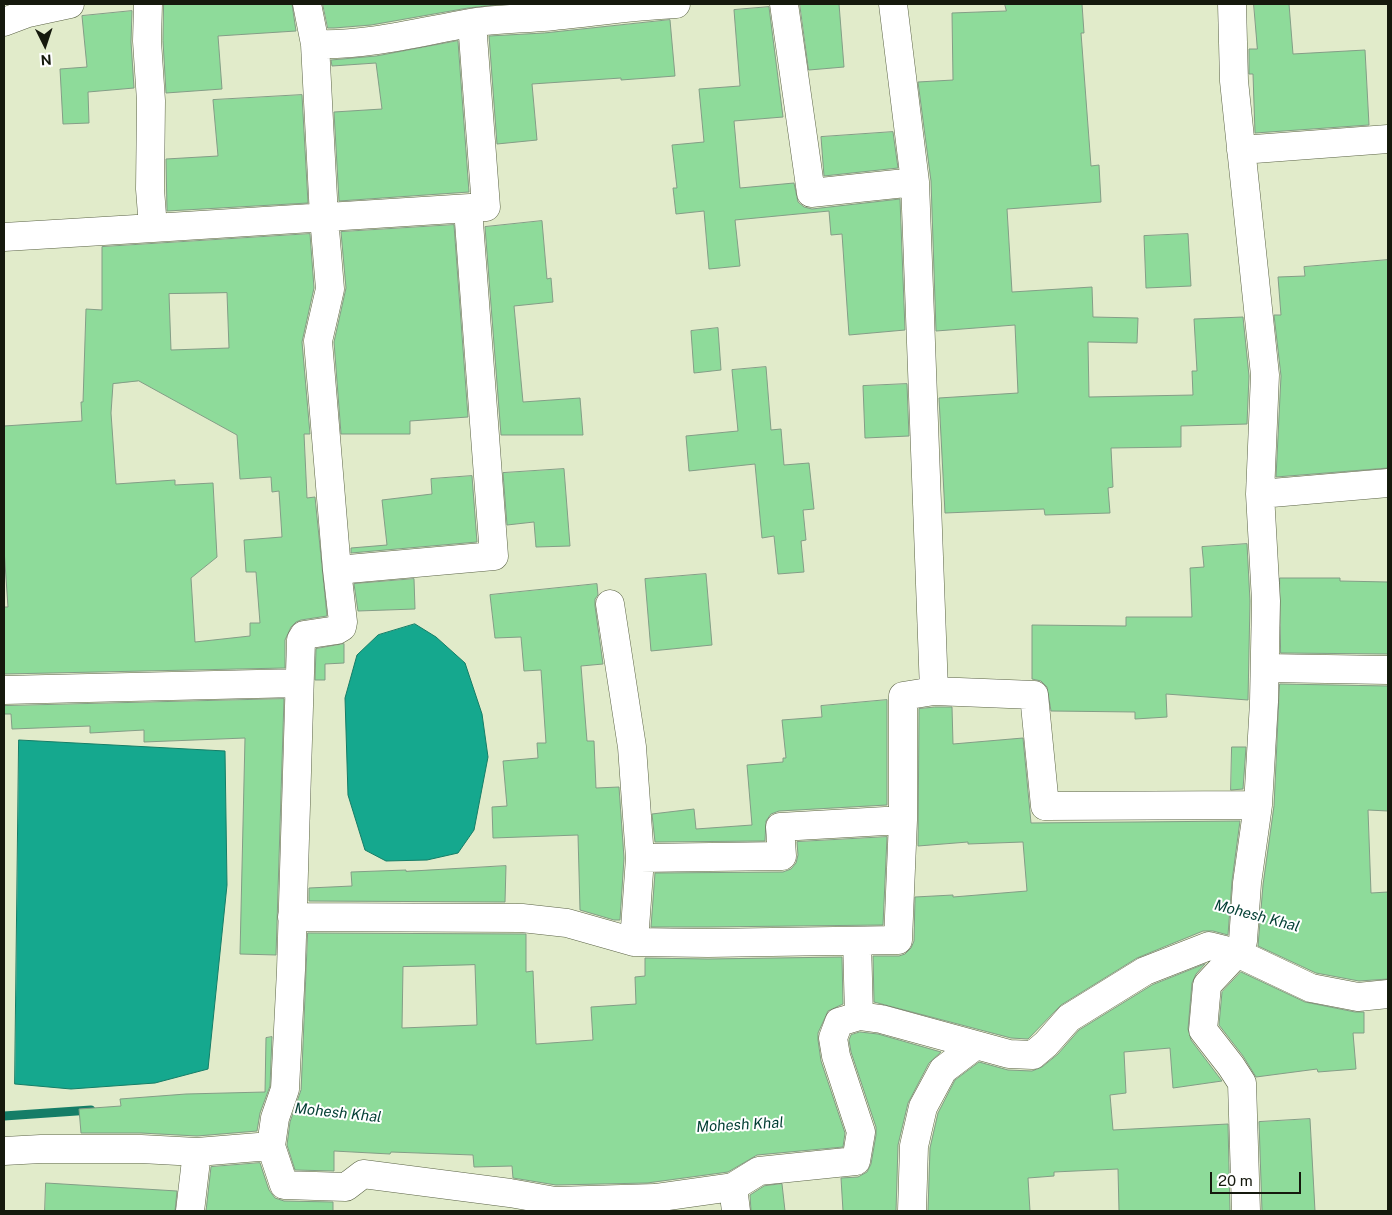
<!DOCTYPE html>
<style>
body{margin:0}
#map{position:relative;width:1392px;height:1215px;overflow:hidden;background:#e1ebca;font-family:"Public Sans",sans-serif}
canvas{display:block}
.frame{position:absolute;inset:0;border:5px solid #15190d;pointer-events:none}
.north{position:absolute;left:20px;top:20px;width:50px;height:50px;-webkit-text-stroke:4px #fff;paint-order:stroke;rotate:176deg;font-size:14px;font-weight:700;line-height:20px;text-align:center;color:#15190d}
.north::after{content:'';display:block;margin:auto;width:18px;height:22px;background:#15190d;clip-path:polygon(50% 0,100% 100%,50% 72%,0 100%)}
.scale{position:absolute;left:1210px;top:1172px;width:91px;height:22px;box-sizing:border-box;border:2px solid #15190d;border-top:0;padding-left:6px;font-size:15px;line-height:18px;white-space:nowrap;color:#15190d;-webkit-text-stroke:4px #fff;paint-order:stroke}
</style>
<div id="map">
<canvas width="1392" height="1215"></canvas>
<div class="frame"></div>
<div class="north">N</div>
<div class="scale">20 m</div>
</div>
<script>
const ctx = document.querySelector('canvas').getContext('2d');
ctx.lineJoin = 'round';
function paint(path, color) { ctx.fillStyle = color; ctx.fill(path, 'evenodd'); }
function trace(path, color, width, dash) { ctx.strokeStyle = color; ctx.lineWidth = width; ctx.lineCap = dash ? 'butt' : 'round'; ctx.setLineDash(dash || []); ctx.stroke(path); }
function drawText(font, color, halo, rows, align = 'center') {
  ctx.font = font + ' "Public Sans",sans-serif'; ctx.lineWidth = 4; ctx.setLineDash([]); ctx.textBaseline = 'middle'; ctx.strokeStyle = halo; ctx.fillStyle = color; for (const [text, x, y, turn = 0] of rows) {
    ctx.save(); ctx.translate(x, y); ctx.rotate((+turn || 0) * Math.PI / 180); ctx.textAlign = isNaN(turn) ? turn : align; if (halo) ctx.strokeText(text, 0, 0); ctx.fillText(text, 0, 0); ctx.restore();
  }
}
const water = new Path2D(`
 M 415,624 L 436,637 L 465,663 L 482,714 L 488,757 L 474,830 L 458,853 L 427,860 L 386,861 L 365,850 L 348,795 L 345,698 L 357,655 L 378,635 Z
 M 19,740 L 225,751 L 227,885 L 208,1069 L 155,1083 L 71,1089 L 15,1084 Z`);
paint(water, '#15a88e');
trace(water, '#157d67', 1);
trace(new Path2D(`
 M 4,1116 L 91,1110`), '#157d67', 9);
const building = new Path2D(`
 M 164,4 L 292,4 L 296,31 L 218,36 L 222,89 L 166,93 L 163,41 Z
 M 323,4 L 504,4 L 468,8 L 371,25 L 334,28 L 328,28 Z
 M 800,4 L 839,4 L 844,67 L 809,70 Z
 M 1005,4 L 1082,4 L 1084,33 L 1081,33 L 1091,166 L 1099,165 L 1101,202 L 1007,209 L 1012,292 L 1092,287 L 1093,317 L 1138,318 L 1137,343 L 1088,342 L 1089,397 L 1193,395 L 1192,371 L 1197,371 L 1194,319 L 1243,317 L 1249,376 L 1247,424 L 1181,426 L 1181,447 L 1111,448 L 1113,487 L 1108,488 L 1110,513 L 1045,515 L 1044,509 L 945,513 L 939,398 L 1018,393 L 1015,325 L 936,331 L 931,181 L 918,82 L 953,80 L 952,13 L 1006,11 Z
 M 1254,4 L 1289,4 L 1293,54 L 1365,50 L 1369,125 L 1255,133 L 1253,74 L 1249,74 L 1249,49 L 1257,49 Z
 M 769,7 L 783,117 L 734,121 L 740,188 L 794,183 L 798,202 L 804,207 L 812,209 L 900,199 L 905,330 L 849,335 L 842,234 L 831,235 L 829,211 L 735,220 L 740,266 L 709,269 L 704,211 L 676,214 L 673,188 L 677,188 L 672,145 L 704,142 L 699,89 L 740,86 L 734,10 Z
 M 132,11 L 131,42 L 134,88 L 88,92 L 89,123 L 63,124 L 60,69 L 87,67 L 82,16 Z
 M 670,20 L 675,76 L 621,80 L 621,78 L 532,84 L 537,140 L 497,144 L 489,36 L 544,33 Z
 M 458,41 L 469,192 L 339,201 L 334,112 L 382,109 L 376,63 L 332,66 L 331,60 L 376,56 Z
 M 302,95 L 308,203 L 167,211 L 166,159 L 218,156 L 213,100 Z
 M 893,132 L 898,168 L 824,176 L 821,137 Z
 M 542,221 L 547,279 L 551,278 L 553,302 L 514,306 L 523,402 L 580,398 L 583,435 L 501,435 L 485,227 Z
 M 454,225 L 468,417 L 410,421 L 410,434 L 341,434 L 334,342 L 346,288 L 341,232 Z
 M 310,234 L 314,288 L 302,342 L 310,434 L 304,434 L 307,498 L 315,497 L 327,616 L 301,620 L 296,622 L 291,627 L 285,640 L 285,668 L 4,674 L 4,607 L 8,607 L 4,549 L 4,426 L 82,421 L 81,402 L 83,402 L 86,309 L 102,310 L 102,247 ZM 227,293 L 229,348 L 171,350 L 169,294 ZM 139,381 L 237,435 L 240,479 L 271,477 L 272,492 L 279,491 L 282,537 L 244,540 L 246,572 L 256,572 L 260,623 L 250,623 L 250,636 L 195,642 L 191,578 L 217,557 L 213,483 L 175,485 L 175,480 L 116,484 L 111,413 L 113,384 Z
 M 1188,234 L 1191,286 L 1146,288 L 1144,236 Z
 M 1388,260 L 1388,468 L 1276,477 L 1281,376 L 1274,315 L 1281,315 L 1278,277 L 1305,276 L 1304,267 Z
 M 718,328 L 721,370 L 694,373 L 691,331 Z
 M 766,367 L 771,430 L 781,429 L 784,465 L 809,463 L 814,509 L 803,510 L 806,540 L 801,541 L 804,572 L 778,574 L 774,536 L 762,538 L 755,464 L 689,471 L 686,436 L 738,431 L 732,370 Z
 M 907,384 L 909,436 L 865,438 L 863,386 Z
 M 564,469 L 570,546 L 536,547 L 534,522 L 507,525 L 503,473 Z
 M 472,476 L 477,542 L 351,553 L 351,548 L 387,545 L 382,500 L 432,494 L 431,479 Z
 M 1247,544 L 1250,601 L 1248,700 L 1166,694 L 1167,717 L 1135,719 L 1135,712 L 1051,711 L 1047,687 L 1041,681 L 1032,679 L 1032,625 L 1126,626 L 1126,617 L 1192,617 L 1190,568 L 1204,567 L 1202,547 Z
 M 706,574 L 712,645 L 651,651 L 645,579 Z
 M 1280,578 L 1340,578 L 1340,581 L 1388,582 L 1388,654 L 1281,653 Z
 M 414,579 L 415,609 L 358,611 L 354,584 Z
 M 597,584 L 598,595 L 595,599 L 595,606 L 603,664 L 581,666 L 587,741 L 594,741 L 596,788 L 619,787 L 624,858 L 620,920 L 614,920 L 580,910 L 578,835 L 493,838 L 492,807 L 507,806 L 503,761 L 538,758 L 537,743 L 546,743 L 541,670 L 524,671 L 521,637 L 495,638 L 490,595 Z
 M 344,644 L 344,663 L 325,664 L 325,680 L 315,680 L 316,649 Z
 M 1280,684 L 1388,686 L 1388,811 L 1368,810 L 1371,893 L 1388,892 L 1388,979 L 1359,981 L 1316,973 L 1258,946 L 1263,885 L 1274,806 Z
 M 284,699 L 276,955 L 240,954 L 245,738 L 144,742 L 144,730 L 90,733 L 90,726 L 12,729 L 11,714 L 4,714 L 4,706 Z
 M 887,700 L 887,805 L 779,811 L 771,814 L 766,821 L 765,841 L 655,842 L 652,814 L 694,809 L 696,829 L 752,825 L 747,765 L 783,762 L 783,758 L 786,758 L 782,720 L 822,717 L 821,706 Z
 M 935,707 L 952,707 L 953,744 L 1023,738 L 1031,823 L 1240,821 L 1232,881 L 1228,935 L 1213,931 L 1203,931 L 1137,958 L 1061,1005 L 1028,1039 L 1011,1038 L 874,1002 L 873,956 L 899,956 L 905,954 L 911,948 L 914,941 L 915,897 L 953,895 L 953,897 L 1027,891 L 1023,842 L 968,844 L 968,842 L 918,846 L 919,709 Z
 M 1232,747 L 1246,747 L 1243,789 L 1231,790 Z
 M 887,837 L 883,925 L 708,927 L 651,927 L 655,873 L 783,872 L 791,869 L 796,863 L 798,855 L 797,842 Z
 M 506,866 L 505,902 L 309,901 L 309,888 L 352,886 L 351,872 L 406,870 L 406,871 Z
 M 308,933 L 526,934 L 526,972 L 533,971 L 536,1044 L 593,1040 L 591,1007 L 636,1004 L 635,977 L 645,976 L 645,958 L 708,959 L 842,957 L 843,1004 L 828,1011 L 818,1033 L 818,1040 L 821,1061 L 845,1133 L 843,1147 L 757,1155 L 728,1172 L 647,1183 L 556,1185 L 513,1178 L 512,1166 L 474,1167 L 473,1155 L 391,1152 L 390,1154 L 334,1151 L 334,1171 L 295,1170 L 287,1145 L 290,1122 L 301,1090 ZM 475,965 L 477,1025 L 402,1028 L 403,967 Z
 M 1205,964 L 1196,974 L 1192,983 L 1188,1029 L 1191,1040 L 1222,1081 L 1173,1088 L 1170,1048 L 1124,1052 L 1126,1093 L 1110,1095 L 1113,1130 L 1228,1124 L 1230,1211 L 1119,1211 L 1118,1169 L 1054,1172 L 1054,1176 L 1028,1178 L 1030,1211 L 928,1211 L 930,1148 L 938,1113 L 955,1080 L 979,1062 L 1008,1070 L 1032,1071 L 1042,1067 L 1058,1054 L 1079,1030 L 1152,985 Z
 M 1241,972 L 1305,1002 L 1355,1012 L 1364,1012 L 1364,1033 L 1353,1033 L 1356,1069 L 1318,1072 L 1317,1069 L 1256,1077 L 1243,1056 L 1219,1025 L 1222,992 Z
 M 860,1032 L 878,1034 L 941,1052 L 929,1063 L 908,1103 L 898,1145 L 896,1211 L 843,1211 L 841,1178 L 858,1177 L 867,1172 L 871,1164 L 876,1135 L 876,1127 L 851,1052 L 849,1040 L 851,1035 Z
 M 272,1037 L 270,1086 L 260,1113 L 257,1131 L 197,1136 L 141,1133 L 81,1133 L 79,1109 L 121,1106 L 120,1099 L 186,1094 L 265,1092 L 266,1038 Z
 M 1310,1119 L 1315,1211 L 1262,1211 L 1259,1122 Z
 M 260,1163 L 269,1190 L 275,1198 L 284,1201 L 333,1202 L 333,1211 L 206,1211 L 211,1167 Z
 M 46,1183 L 177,1191 L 175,1211 L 45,1211 Z
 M 782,1184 L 785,1211 L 751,1211 L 750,1195 L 764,1186 Z`);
paint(building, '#8edb9a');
trace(building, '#839d86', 1);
const street = new Path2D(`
 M 307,4 L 315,44 C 367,46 419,32 470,23 C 494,19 519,19 543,17 C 587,13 631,6 676,4
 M 784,4 L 811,193 L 915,182 L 934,691 L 1034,695 L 1045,806 L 1258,805
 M 893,4 L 915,182
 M 1232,4 L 1234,81 L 1265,375 L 1260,494 L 1266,601 L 1264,702 L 1258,805 L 1247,883 L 1243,941 L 1237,953 L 1207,985 L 1203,1030 L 1231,1066 L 1242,1083 L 1246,1211
 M 4,22 L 28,13 L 70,4
 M 1241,150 L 1388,139
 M 153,228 L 486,207 L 472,23
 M 4,237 L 153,228 L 150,189 L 151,101 L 147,41 L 148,4
 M 1260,494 L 1388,483
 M 337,570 L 494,556 L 468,209
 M 610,604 L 632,747 L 640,858
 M 1265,668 L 1388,670
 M 4,690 L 299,683
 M 903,820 L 903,696 L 934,691
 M 292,917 L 522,918 L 567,923 L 634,942 L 640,858 L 782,856 L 780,827 L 903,820 L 898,940 L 708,943 L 634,942
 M 857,941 L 859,1016
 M 271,1146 L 284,1185 L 346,1187 L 363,1174 L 510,1193 L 555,1201 L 655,1198 L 733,1187 L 759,1171 L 856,1161 L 861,1132 L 836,1056 L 833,1038 L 839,1022 L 859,1016 L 881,1019 L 1009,1054 L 1033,1055 L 1046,1044 L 1069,1018 L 1145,971 L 1209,946 L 1237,953 L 1311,988 L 1358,997 L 1388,994
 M 4,1151 L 41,1149 L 141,1149 L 197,1152 L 271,1146 L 275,1118 L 285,1089 L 291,970 L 301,640 L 304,635 L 337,630 L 342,627 L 343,622 L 337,570 L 318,341 L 330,289 L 324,217 L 315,44
 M 733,1187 L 736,1211
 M 190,1211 L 197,1152
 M 912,1211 L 914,1146 L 923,1107 L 943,1070 L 976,1045`);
trace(street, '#5b6346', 29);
trace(street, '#fff', 28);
drawText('italic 15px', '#033f34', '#fff', [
 ["Mohesh Khal",1257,916,15],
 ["Mohesh Khal",338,1113,6],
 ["Mohesh Khal",740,1125,-3]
]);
</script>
